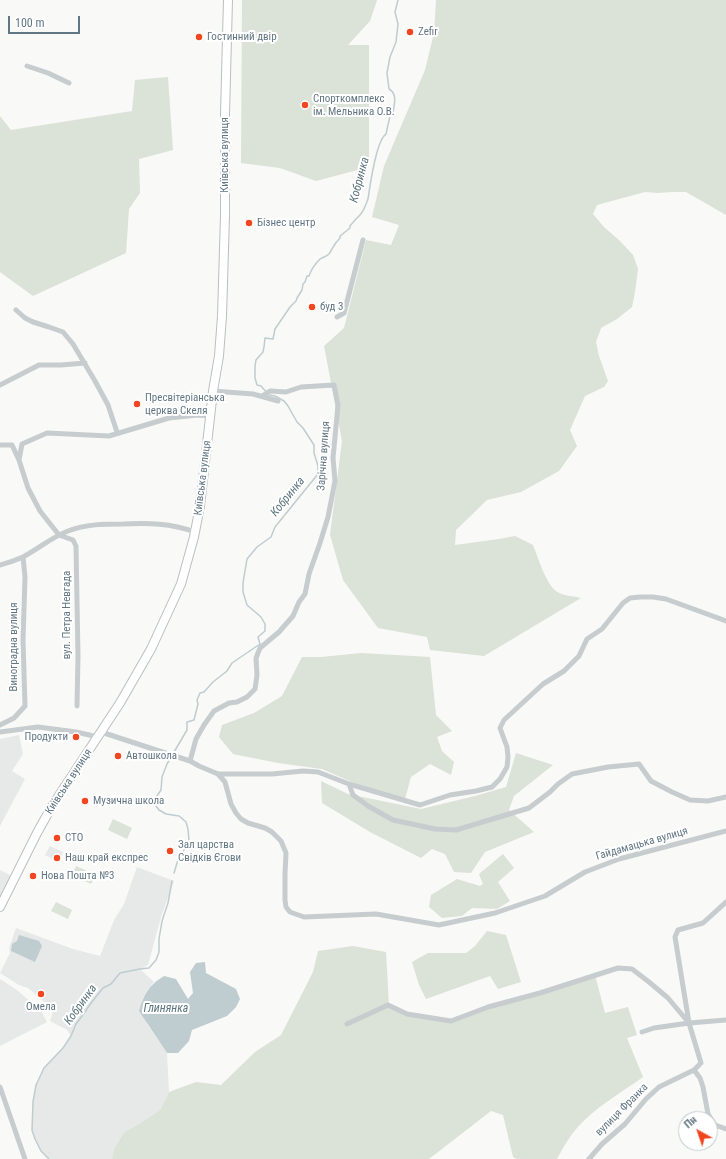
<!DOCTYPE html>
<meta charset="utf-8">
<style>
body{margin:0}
#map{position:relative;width:726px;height:1159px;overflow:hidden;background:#f9f9f7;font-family:"Roboto Condensed",sans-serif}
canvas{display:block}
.north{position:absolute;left:678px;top:1111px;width:40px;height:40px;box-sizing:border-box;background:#fff;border:1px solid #c0c9ce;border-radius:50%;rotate:320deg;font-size:11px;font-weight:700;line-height:16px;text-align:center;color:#627784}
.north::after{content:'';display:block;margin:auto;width:14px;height:18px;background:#f1461f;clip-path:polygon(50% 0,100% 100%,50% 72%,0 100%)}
.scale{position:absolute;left:8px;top:16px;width:72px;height:18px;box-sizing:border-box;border:2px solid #627784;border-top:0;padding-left:5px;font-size:12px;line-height:14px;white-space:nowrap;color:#627784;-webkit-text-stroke:3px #fff;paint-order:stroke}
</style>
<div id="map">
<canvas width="726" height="1159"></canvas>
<div class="north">Пн</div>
<div class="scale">100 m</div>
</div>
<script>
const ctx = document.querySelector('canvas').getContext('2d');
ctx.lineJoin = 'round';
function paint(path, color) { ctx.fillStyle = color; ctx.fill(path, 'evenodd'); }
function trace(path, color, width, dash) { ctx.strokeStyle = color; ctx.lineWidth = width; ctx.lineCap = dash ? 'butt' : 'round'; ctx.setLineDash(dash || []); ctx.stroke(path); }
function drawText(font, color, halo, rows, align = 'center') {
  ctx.font = font + ' "Roboto Condensed",sans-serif'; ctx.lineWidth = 4; ctx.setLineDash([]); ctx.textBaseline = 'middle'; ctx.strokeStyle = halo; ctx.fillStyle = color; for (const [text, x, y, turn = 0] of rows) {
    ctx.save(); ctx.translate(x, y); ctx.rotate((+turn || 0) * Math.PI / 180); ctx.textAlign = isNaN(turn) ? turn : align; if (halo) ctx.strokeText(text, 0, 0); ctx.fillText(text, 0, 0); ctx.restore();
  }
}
paint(new Path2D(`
 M 19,735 L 23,754 L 12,771 L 25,779 L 0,826 L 0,739 Z
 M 50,846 L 63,852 L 58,862 L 45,855 Z
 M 137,867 L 174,881 L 161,917 L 148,965 L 140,969 L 154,982 L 146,992 L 142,1001 L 147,1024 L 167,1053 L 169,1092 L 160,1110 L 139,1124 L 124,1132 L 114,1149 L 112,1159 L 49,1159 L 41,1151 L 35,1139 L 32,1130 L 33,1102 L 36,1085 L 44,1068 L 63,1048 L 71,1036 L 67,1030 L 50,1021 L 56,1002 L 49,1006 L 28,988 L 19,985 L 0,973 L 10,953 L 9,948 L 16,928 L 73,949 L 100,956 L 114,920 L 124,904 Z
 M 0,870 L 12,876 L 0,898 Z
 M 0,979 L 17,990 L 41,1011 L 47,1022 L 0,1046 Z`), '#e7e9e8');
paint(new Path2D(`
 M 242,0 L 377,0 L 370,21 L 348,45 L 369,45 L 369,167 L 316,181 L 280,168 L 241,163 Z
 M 436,0 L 726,0 L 726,215 L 686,192 L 672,192 L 658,193 L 645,192 L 597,205 L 593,214 L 604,227 L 620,241 L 633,255 L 638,269 L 635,292 L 632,307 L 617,319 L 601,328 L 596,342 L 599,356 L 608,381 L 604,387 L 585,396 L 570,430 L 577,446 L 559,471 L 521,492 L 487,500 L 456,530 L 455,545 L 499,539 L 515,536 L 533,545 C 538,557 545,582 556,591 C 563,596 573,596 581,598 L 484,656 L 430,650 L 427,637 L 378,628 L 343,580 L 330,535 L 342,441 L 324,346 L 344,328 L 366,240 L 391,245 L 399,225 L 372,217 L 384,166 L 425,70 L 434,33 Z
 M 168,77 L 173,150 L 139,159 L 140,193 L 129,209 L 126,253 L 33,296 L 0,272 L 0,116 L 11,130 L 132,111 L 135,80 Z
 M 361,653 L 430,657 L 436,715 L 452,731 L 437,737 L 442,751 L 454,762 L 451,775 L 430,764 L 411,777 L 405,799 L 354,783 L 322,769 L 278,763 L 233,754 L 219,737 L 222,725 L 254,713 L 282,696 L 302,657 L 321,657 Z
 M 516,753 L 553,765 L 514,796 L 509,810 L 534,832 L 485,852 L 471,873 L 454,872 L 445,854 L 432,849 L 421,858 L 370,832 L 322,803 L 321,781 L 348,794 L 421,809 L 475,796 L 506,787 Z
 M 113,819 L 132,828 L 127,839 L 108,830 Z
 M 503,854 L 514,868 L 498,882 L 510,901 L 497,909 L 472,908 L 462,916 L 442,918 L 429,907 L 431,895 L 457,879 L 480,886 L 483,884 L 479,874 Z
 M 76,866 L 96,875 L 91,884 L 72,875 Z
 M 56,902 L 72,910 L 68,919 L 51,911 Z
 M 487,931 L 506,935 L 521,982 L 498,989 L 490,976 L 426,999 L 419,985 L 412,962 L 428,953 L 466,953 L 475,946 Z
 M 353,946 L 386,952 L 389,1005 L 407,1014 L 451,1021 L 595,975 L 605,1013 L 628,1007 L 637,1035 L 627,1038 L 643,1077 C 622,1092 594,1108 577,1128 C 569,1137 563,1148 557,1159 L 517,1159 L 513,1157 L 503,1115 L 491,1111 L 429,1159 L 112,1159 L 114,1149 L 124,1132 L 139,1124 L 160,1110 L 169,1092 L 196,1082 L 221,1085 L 255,1052 L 281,1035 L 313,972 L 318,951 Z`), '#dbe2d7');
paint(new Path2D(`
 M 19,935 L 39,941 L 42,946 L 35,962 L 11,951 L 12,944 L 17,941 Z
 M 205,962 L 206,973 L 236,989 L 240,999 L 236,1007 L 227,1016 L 192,1030 L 189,1041 L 178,1053 L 167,1053 L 139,1011 C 144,994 149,985 164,976 L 176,979 L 188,999 L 193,993 L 190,972 L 196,963 Z`), '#bfccd0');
trace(new Path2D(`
 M 174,873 L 177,863 L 189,841 L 188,829 L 186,822 L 179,816 L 166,814 L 159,810 L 153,802 L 161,790 L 162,777 L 167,764 L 187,730 L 187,722 L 194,720 L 198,704 L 197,700 L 200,693 L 204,692 L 213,682 L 227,671 L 232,663 L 260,644 L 258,637 L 265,631 L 265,624 L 261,617 L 247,605 L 243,592 L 243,583 L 247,559 L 257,547 L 271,537 L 275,527 L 318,474 L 318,466 L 314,453 L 314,445 L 303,428 L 297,422 L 288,406 L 284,401 L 275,396 L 269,395 L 261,386 L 257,385 L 255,378 L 255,366 L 256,360 L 263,352 L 264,347 L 265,338 L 273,339 L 275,329 L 290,307 L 296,301 L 297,298 L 302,290 L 303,284 L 305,282 L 307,276 L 309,276 C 311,270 316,263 320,259 C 323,257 326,257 329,254 C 333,248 333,245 340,238 L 340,236 L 350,228 L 350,226 C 353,222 356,219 360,215 C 364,211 366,204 368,199 C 370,186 376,140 386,134 L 390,116 L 393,113 C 394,105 398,94 389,89 L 387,73 L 390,57 L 396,42 L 398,24 L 395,12 L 398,0
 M 49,1159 L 41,1151 L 35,1139 L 32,1130 L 33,1102 L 36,1085 L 44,1068 L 63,1048 L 71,1036 L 76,1024 L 85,1012 L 91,1003 L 103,988 L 111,984 L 120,973 L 140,969 L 149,968 L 156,960 L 159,952 L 159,939 L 162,921 L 168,903 L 172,881`), '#bfccd0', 1.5);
const primary = new Path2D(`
 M 0,907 L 37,833 L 52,806 L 120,703 L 151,649 L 181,584 L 194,537 L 200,506 L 213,391 L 219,356 L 222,316 L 225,216 L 225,114 L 228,0`);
trace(primary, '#babfc2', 10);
trace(new Path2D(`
 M 27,66 L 48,73 L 69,83
 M 16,310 L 25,318 L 33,322 L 49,327 L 63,332 L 73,344 L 95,381 L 108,405 L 117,432
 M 337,317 L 344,313 L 363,240
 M 0,385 L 39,365 L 61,365 L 85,363
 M 213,391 L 253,394 L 278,401
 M 0,445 L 12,445 L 19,460 L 28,488 L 40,511 L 59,535 L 73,540 L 76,546 L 78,656 L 77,706
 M 19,460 L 22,444 L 47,433 L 109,436 L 169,418 L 198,415 L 211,416
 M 0,565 C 8,563 16,560 23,557 C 38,549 52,537 68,531 C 86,524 104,524 123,524 C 149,523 170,523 195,532
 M 0,725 L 14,718 L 25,706 L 23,640 L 25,577 L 23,557
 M 0,732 L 38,727 L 76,732 L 98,737
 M 101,732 L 190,761 L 199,766 L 218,774 L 272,774 L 303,771 L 318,772 L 349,784 L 353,795 L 368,806 L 393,820 L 435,829 L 456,830 L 529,808 L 550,792 L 558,784 L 572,774 L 608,767 L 639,764 L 651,781 L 672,792 L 690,800 L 708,801 L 726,797
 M 190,761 L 196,739 L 204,725 L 214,711 L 229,703 L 237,702 L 247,697 L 255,689 L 257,675 L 256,658 L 260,648 L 279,632 L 293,616 L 299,602 L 305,594 L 309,574 L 320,543 L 328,517 L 335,481 L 333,458 L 338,405 L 334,385 L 301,387 L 286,392 L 270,391 L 262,396
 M 218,774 L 225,782 L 231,804 L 236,813 L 241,819 L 248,823 L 265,828 L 272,832 L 281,841 L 286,853 L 285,874 L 285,900 L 286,907 L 290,912 L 304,917 L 376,914 L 439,925 L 495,913 L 545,896 L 585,872 L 619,859 L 726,831
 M 349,784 L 420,805 L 450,795 L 476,791 L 492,787 L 500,779 L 507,767 L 508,757 L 507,747 L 500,728 L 504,720 L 543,684 L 564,671 L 579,656 L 587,639 L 602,629 L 623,603 L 630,598 L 640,597 L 653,597 L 666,599 L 726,621
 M 347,1024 L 388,1005 L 407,1014 L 451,1021 L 488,1007 L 540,993 L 618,968 L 632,969 L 649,982 L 668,998 L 689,1023 L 726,1020
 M 642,1032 L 654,1028 L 689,1023
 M 694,1070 L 700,1078 L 703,1087 L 708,1114 L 715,1125 L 726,1129
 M 0,1087 L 25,1159
 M 589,1159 L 602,1144 L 625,1124 L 646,1099 L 659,1087 L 694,1070 L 701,1063 L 689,1023 L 675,937 L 678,930 L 703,923 L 726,902`), '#c7cccf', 5);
trace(primary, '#fff', 8);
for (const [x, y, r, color] of [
 [410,32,4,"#f1461f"],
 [199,37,4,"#f1461f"],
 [305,105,4,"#f1461f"],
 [249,223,4,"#f1461f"],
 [312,307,4,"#f1461f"],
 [137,404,4,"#f1461f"],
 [76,737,4,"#f1461f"],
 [118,756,4,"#f1461f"],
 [85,801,4,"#f1461f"],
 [57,838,4,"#f1461f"],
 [170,851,4,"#f1461f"],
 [57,858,4,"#f1461f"],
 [33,876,4,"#f1461f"],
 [41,994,4,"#f1461f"]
]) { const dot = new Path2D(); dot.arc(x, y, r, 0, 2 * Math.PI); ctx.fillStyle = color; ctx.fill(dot); trace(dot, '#fff', 1.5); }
drawText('11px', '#627784', '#fff', [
 ["Zefir",418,32],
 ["Гостинний двір",207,37],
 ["Спорткомплекс",313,99],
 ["ім. Мельника О.В.",313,112],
 ["Бізнес центр",257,223],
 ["буд 3",320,307],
 ["Пресвітеріанська",145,398],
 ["церква Скеля",145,411],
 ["Продукти",68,737,"right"],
 ["Автошкола",126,756],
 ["Музична школа",93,801],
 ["СТО",65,838],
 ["Зал царства",178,845],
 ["Свідків Єгови",178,858],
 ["Наш край експрес",65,858],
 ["Нова Пошта №3",41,876],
 ["Омела",41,1007,"center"]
], 'left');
drawText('11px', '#627784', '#fff', [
 ["Київська вулиця",225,155,-90],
 ["Зарічна вулиця",324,456,-86],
 ["Київська вулиця",203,478,-83],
 ["вул. Петра Невгада",67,615,-90],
 ["Виноградна вулиця",14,647,-90],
 ["Київська вулиця",69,782,-57],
 ["Гайдамацька вулиця",642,844,-16],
 ["вулиця Франка",622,1110,-45]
]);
drawText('italic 12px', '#5d767e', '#fff', [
 ["Кобринка",360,180,-75],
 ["Кобринка",288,497,-51],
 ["Кобринка",81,1005,-54],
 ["Глинянка",166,1009]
]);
</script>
